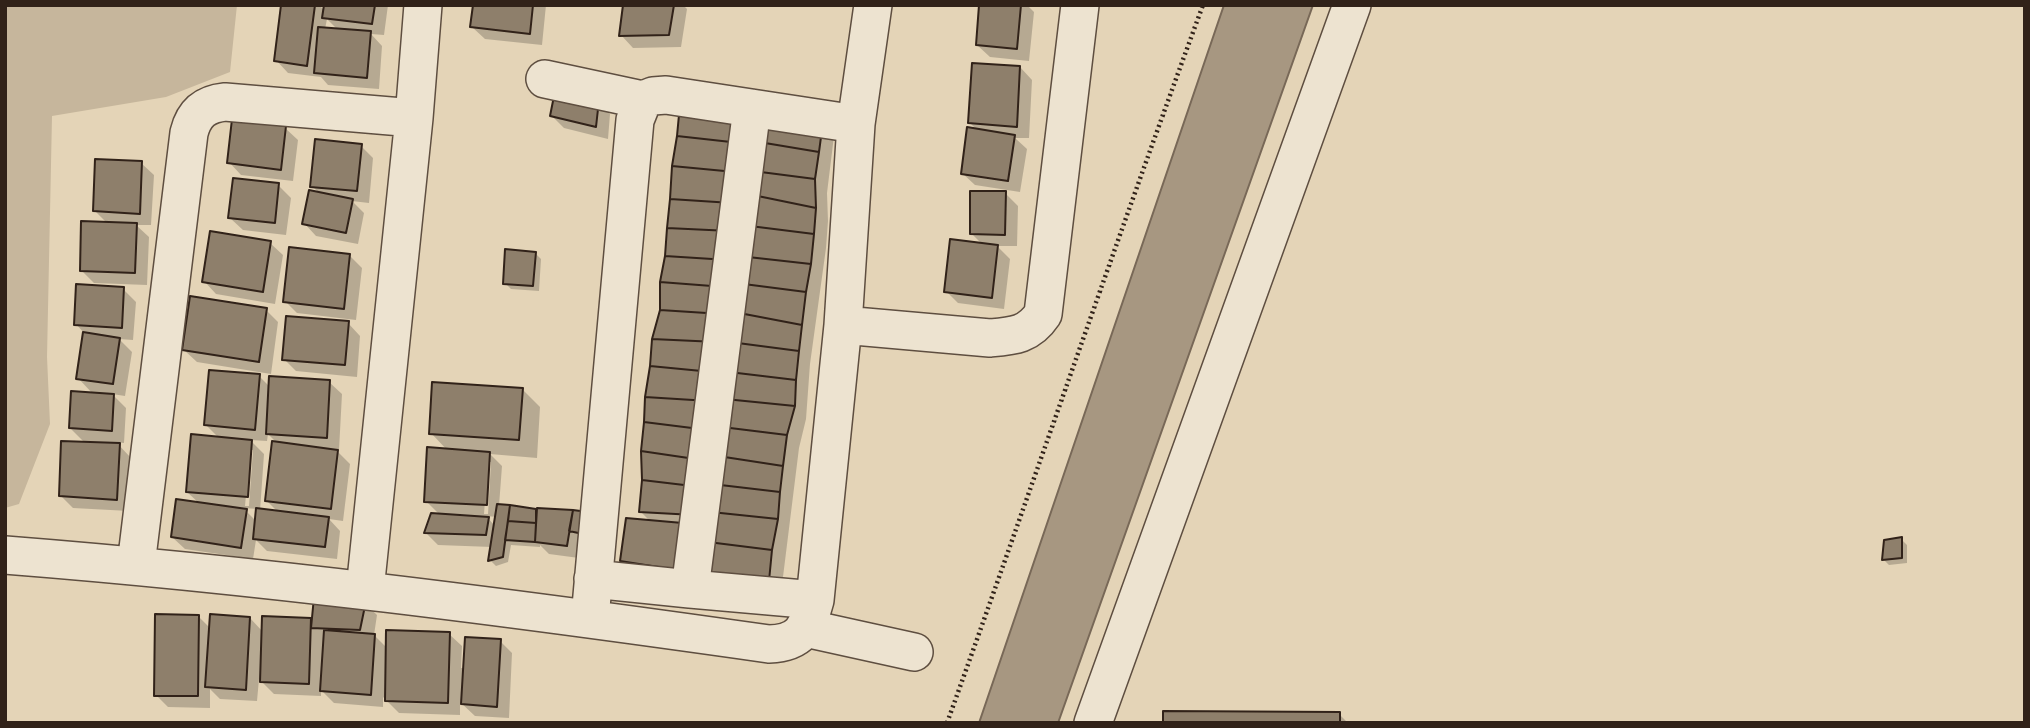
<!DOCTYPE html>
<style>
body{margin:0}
#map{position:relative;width:2030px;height:728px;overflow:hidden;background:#e4d4b7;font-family:"IM FELL DW Pica",serif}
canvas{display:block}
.frame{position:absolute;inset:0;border:7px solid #312219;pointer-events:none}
</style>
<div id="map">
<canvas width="2030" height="728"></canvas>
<div class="frame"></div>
</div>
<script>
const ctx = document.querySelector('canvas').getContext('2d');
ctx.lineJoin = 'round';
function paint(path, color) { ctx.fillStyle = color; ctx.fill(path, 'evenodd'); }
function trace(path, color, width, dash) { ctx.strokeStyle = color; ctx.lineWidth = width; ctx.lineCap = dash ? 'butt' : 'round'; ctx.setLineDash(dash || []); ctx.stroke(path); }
paint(new Path2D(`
 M 5,5 L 237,5 L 230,72 L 166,97 L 52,116 L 47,357 L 50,424 L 19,504 L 5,508 Z`), '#c6b69c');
const water = new Path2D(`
 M 1224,5 L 1313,5 L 1058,723 L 979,723 Z`);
paint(water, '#a79781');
trace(water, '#786857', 2);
paint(new Path2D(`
 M 283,5 L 319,5 L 325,11 L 325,5 L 388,5 L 384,35 L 371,34 L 382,46 L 379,89 L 328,85 L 321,77 L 288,73 L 276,60 ZM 327,19 L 338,30 L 325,29 Z
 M 474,5 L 546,5 L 542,45 L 485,39 L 472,27 Z
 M 625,5 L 683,5 L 687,9 L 681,47 L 633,48 L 621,35 Z
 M 981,5 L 1027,5 L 1034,12 L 1029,61 L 990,57 L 977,45 Z
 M 1020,67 L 1032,80 L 1029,138 L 1015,138 L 1027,149 L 1020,192 L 975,185 L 962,173 L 978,131 L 970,123 Z
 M 598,101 L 610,114 L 608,139 L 564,128 L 552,116 Z
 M 765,117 L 834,136 L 827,193 L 828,221 L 826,248 L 810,364 L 806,419 L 799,448 L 781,593 L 702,584 L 635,572 L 622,560 L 651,522 L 641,512 Z
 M 285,128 L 298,140 L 293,181 L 241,175 L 229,162 Z
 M 361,146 L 373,158 L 369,203 L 352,201 L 364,213 L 358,244 L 316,236 L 304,223 L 320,194 L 312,186 Z
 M 141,163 L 154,175 L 151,225 L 136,225 L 149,237 L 147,285 L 94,283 L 81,270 L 108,224 L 95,211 Z
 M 278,185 L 291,198 L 286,235 L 243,230 L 230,218 Z
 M 1005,193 L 1018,206 L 1017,246 L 997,246 L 1010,259 L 1004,309 L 958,303 L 946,291 L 983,245 L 971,233 Z
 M 270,243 L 283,255 L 275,304 L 216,294 L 204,281 Z
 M 535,253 L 541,259 L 539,291 L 511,289 L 505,283 Z
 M 349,255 L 362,268 L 356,320 L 297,313 L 285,301 Z
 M 123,289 L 136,302 L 133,340 L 119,339 L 132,352 L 125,396 L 112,394 L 126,408 L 124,443 L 116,442 L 131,458 L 129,511 L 73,508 L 61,496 L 86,444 L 70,428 L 93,394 L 78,378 L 84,333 L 76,324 Z
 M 266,310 L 278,322 L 271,374 L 197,362 L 184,350 Z
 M 348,323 L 360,336 L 357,377 L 296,371 L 284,359 Z
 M 259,376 L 270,387 L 329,382 L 342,394 L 339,450 L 335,449 L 350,464 L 343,521 L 329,519 L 340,531 L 337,559 L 267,551 L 256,540 L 253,559 L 185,549 L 172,537 L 200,504 L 187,492 L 220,439 L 206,425 ZM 268,434 L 277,443 L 266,500 L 279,513 L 260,511 L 264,454 L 250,440 L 267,441 ZM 250,450 L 253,450 L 249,506 L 245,506 ZM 243,508 L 258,509 L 256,521 Z
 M 522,389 L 540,407 L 537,458 L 490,454 L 502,466 L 499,506 L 536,511 L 538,513 L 588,514 L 579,558 L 549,554 L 540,545 L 540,547 L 511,545 L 508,562 L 496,566 L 490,560 L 492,547 L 438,545 L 426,533 L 440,515 L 426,501 L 448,451 L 431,433 ZM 488,462 L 491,462 L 488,514 L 484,514 ZM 486,516 L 497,517 L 495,526 Z
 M 1901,539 L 1907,545 L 1907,563 L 1889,565 L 1883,559 Z
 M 365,603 L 377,615 L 374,635 L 388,649 L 449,634 L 462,646 L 461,668 L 465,668 L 500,641 L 512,653 L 509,718 L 475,716 L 460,702 L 460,715 L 399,713 L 383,697 L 383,707 L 334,703 L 321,690 L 321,696 L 274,694 L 259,679 L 257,701 L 220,699 L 210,689 L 210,708 L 168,707 L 156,695 L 198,616 L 211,629 L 250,618 L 263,632 L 263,618 L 313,620 Z
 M 1339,714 L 1348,723 L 1165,723 Z`), '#0003');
const building = new Path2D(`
 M 281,5 L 315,5 L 307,66 L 274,61 Z
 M 324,5 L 375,5 L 372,24 L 322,18 Z
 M 473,5 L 533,5 L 530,34 L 470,27 Z
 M 623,5 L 674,5 L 669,35 L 619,36 Z
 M 979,5 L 1021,5 L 1017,49 L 976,45 Z
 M 318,27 L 371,31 L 367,78 L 314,73 Z
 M 972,63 L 1020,66 L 1017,127 L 968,123 Z
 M 555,91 L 599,100 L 596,127 L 550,116 Z
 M 680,104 L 745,116 L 740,143 L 677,136 Z
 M 764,115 L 823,122 L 819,152 L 759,142 Z
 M 232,119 L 286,126 L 281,170 L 227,163 Z
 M 967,127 L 1015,135 L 1008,181 L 961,174 Z
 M 677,136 L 740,143 L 735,172 L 672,166 Z
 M 315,139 L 362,144 L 357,191 L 310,187 Z
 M 759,142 L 819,152 L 815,179 L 753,171 Z
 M 95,159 L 142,161 L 140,214 L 93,211 Z
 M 672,166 L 735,172 L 732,203 L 670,199 Z
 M 753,171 L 815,179 L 816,208 L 748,194 Z
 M 233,178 L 279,183 L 275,223 L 228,218 Z
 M 309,190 L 353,199 L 346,233 L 302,224 Z
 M 970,191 L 1006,191 L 1005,235 L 970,234 Z
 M 748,194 L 816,208 L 814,234 L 742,225 Z
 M 670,199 L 732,203 L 730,231 L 667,228 Z
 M 81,221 L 137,223 L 135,273 L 80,271 Z
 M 742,225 L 814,234 L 811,264 L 739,256 Z
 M 667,228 L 730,231 L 728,260 L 665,256 Z
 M 210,231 L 271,241 L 263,292 L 202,282 Z
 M 950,239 L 998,245 L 992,298 L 944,292 Z
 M 289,247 L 350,254 L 344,309 L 283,302 Z
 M 505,249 L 536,252 L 533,286 L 503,284 Z
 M 665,256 L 728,260 L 725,287 L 660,282 Z
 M 739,256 L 811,264 L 806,292 L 736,283 Z
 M 660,282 L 725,287 L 722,314 L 660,310 Z
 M 736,283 L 806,292 L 802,325 L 734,312 Z
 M 76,284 L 124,287 L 122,328 L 74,325 Z
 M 190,296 L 267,308 L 259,362 L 182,350 Z
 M 660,310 L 722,314 L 717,342 L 652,339 Z
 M 734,312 L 802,325 L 799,351 L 730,342 Z
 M 286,316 L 349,321 L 345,365 L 282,360 Z
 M 83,332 L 120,338 L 113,384 L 76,379 Z
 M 652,339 L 717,342 L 712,372 L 650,366 Z
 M 730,342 L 799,351 L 796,380 L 729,372 Z
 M 650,366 L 712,372 L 709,401 L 645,397 Z
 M 209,370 L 260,374 L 255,430 L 204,425 Z
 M 729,372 L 796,380 L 795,406 L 725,399 Z
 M 269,376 L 330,380 L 327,438 L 266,434 Z
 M 432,382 L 523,388 L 519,440 L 429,434 Z
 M 71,391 L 114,394 L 112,431 L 69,428 Z
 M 645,397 L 709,401 L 708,430 L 644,422 Z
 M 725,399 L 795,406 L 787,435 L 722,427 Z
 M 644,422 L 708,430 L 702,460 L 641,451 Z
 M 722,427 L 787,435 L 783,466 L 718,456 Z
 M 191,434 L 252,440 L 248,497 L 186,492 Z
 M 61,441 L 120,443 L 117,500 L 59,496 Z
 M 272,441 L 338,450 L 331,509 L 265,501 Z
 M 427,447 L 490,452 L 487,505 L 424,502 Z
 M 641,451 L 702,460 L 701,487 L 642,480 Z
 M 718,456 L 783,466 L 780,492 L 712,484 Z
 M 642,480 L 701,487 L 694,515 L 639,512 Z
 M 712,484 L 780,492 L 778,519 L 711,512 Z
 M 176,499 L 247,509 L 241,548 L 171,537 Z
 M 497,504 L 510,505 L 503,557 L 488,561 Z
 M 510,505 L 536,509 L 536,523 L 508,521 Z
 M 256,508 L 329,517 L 325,547 L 253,539 Z
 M 537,508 L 573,510 L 567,546 L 535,542 Z
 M 573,510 L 588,512 L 583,534 L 569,531 Z
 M 711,512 L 778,519 L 772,550 L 708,542 Z
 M 431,513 L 489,517 L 486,535 L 424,533 Z
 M 626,518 L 694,524 L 690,572 L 620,561 Z
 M 508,521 L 536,523 L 535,542 L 505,540 Z
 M 1902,537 L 1902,558 L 1882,560 L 1884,540 Z
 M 708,542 L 772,550 L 769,581 L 704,576 Z
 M 314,597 L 366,601 L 360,630 L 311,628 Z
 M 155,614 L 199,615 L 198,696 L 154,696 Z
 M 210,614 L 250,617 L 246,690 L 205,687 Z
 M 262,616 L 311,618 L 309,684 L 260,682 Z
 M 324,630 L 375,634 L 371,695 L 320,691 Z
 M 386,630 L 450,632 L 448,703 L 385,701 Z
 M 465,637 L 501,639 L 497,707 L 461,704 Z
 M 1163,711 L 1340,712 L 1340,723 L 1163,723 Z`);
paint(building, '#8e7f6b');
trace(building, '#312219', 2);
const minor = new Path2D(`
 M 545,79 L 643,100 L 653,96 L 666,95 L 856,124
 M 752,108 L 690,589 L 815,600
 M 843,325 L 990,338 C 1014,336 1029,335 1043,314 L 1080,5
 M 5,555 C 261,575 515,608 769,644 C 801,643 807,629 815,600 L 843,325 L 856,124 L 873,5
 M 136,565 L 189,133 C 194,113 205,104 225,102 L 414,118
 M 593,579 L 690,589
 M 365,590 L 414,118 L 423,5
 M 590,618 L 635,120 L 643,100
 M 805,628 L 914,652
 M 1093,723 L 1352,5`);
trace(minor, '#5e4e40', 40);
trace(new Path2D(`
 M 947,723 C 1033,484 1115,244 1203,5`), '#312219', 4.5, [2, 3.5]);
trace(minor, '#ede3d0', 37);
</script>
